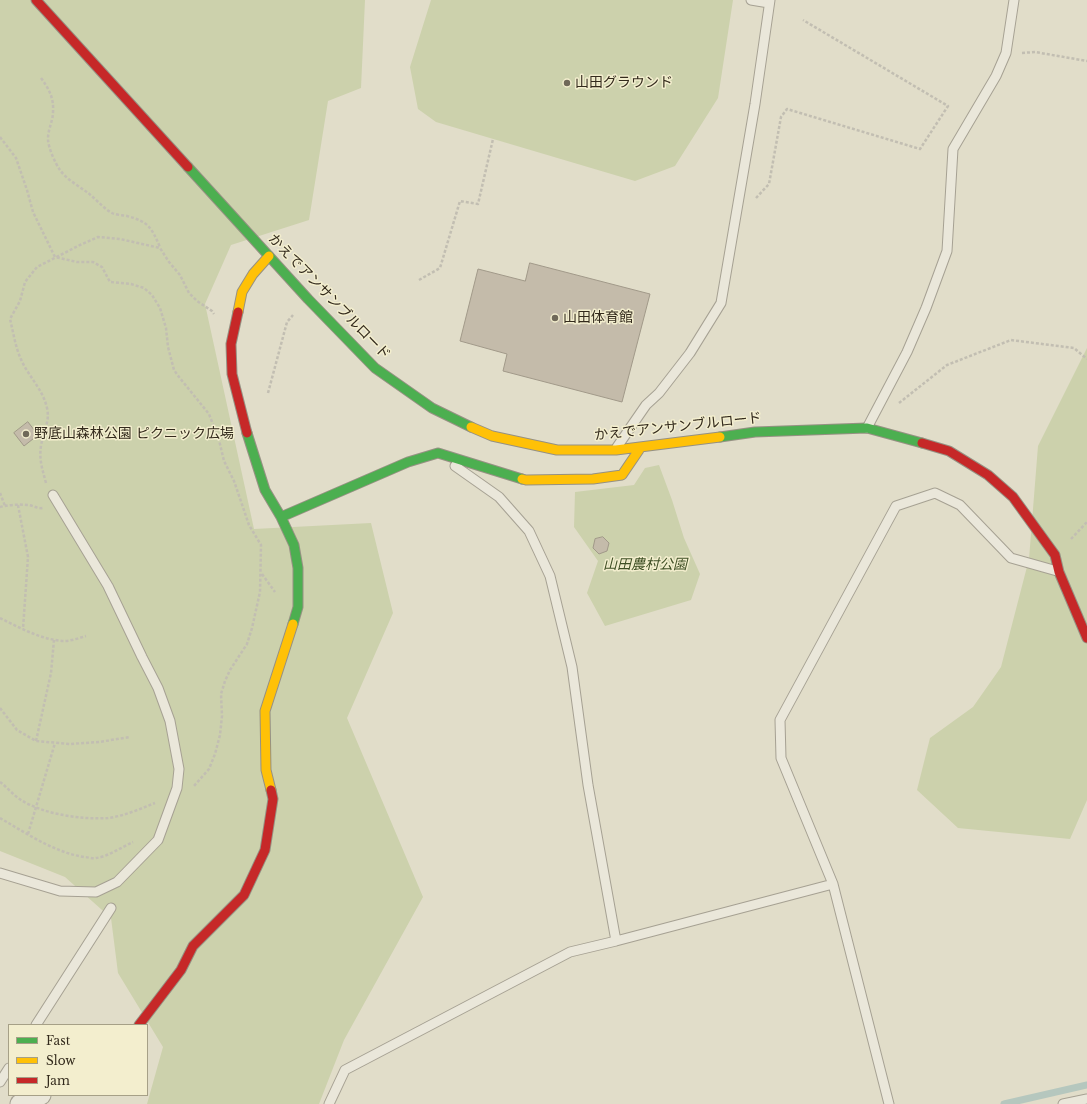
<!DOCTYPE html>
<meta charset="utf-8">
<style>
body{margin:0}
#map{position:relative;width:1087px;height:1104px;overflow:hidden;background:#e1ddc9;font-family:"Libre Baskerville",serif}
canvas{display:block}
.legend{position:absolute;left:8px;top:1024px;width:140px;height:72px;box-sizing:border-box;background:#f3eece;border:1px solid #a6a087;margin:0;padding:5px 7px;list-style:none;font-size:12px;color:#332a1c}
.legend li{display:flex;align-items:center;gap:8px;height:20px}
.legend b{width:20px;border:1px solid #a6a087}
</style>
<div id="map">
<canvas width="1087" height="1104"></canvas>
<ul class="legend">
<li><b style="height:5px;background:#4caf50"></b>Fast</li>
<li><b style="height:5px;background:#ffc107"></b>Slow</li>
<li><b style="height:5px;background:#c62828"></b>Jam</li>
</ul>
</div>
<script>
const ctx = document.querySelector('canvas').getContext('2d');
ctx.lineJoin = 'round';
function paint(path, color) { ctx.fillStyle = color; ctx.fill(path, 'evenodd'); }
function trace(path, color, width, dash) { ctx.strokeStyle = color; ctx.lineWidth = width; ctx.lineCap = dash ? 'butt' : 'round'; ctx.setLineDash(dash || []); ctx.stroke(path); }
function drawText(font, color, halo, rows, align = 'center') {
  ctx.font = font + ' "Libre Baskerville","Noto Sans JP",serif'; ctx.lineWidth = 3; ctx.setLineDash([]); ctx.textBaseline = 'middle'; ctx.strokeStyle = halo; ctx.fillStyle = color; for (const [text, x, y, turn = 0] of rows) {
    ctx.save(); ctx.translate(x, y); ctx.rotate((+turn || 0) * Math.PI / 180); ctx.textAlign = isNaN(turn) ? turn : align; if (halo) ctx.strokeText(text, 0, 0); ctx.fillText(text, 0, 0); ctx.restore();
  }
}
paint(new Path2D(`
 M 0,0 L 365,0 L 361,88 L 328,101 L 309,220 L 231,245 L 205,304 L 254,529 L 371,523 L 393,613 L 347,718 L 423,897 L 344,1040 L 319,1104 L 147,1104 L 163,1047 L 118,973 L 111,918 L 65,877 L 0,851 Z
 M 431,0 L 733,0 L 718,98 L 675,166 L 635,181 L 436,122 L 418,109 L 410,67 Z
 M 1087,348 L 1087,800 L 1070,839 L 958,828 L 917,790 L 930,738 L 973,707 L 1001,667 L 1029,559 L 1038,446 Z
 M 659,465 L 672,500 L 684,538 L 700,574 L 691,600 L 605,626 L 587,593 L 598,561 L 574,527 L 575,492 L 634,485 L 645,468 Z`), '#ccd1ac');
trace(new Path2D(`
 M 1004,1104 L 1087,1085`), '#b5c7be', 7);
const building = new Path2D(`
 M 530,263 L 650,294 L 622,402 L 503,371 L 507,354 L 460,341 L 478,269 L 525,281 Z
 M 28,422 L 38,435 L 24,446 L 14,433 Z
 M 603,537 L 609,543 L 607,551 L 599,554 L 593,548 L 595,539 Z`);
paint(building, '#c4bbaa');
trace(building, '#a19989', 1);
const lane = new Path2D(`
 M 751,0 L 769,3
 M 867,428 L 907,352 L 926,308 L 947,251 L 953,149 L 996,76 L 1006,53 L 1014,0
 M 617,447 L 646,405 L 659,393 L 690,353 L 721,303 L 755,104 L 770,0
 M 455,466 L 499,497 L 529,531 L 550,576 L 572,667 L 588,785 L 616,941
 M 0,873 L 60,891 L 96,892 L 117,882 L 158,840 L 177,788 L 179,769 L 170,721 L 158,688 L 142,657 L 108,586 L 53,495
 M 36,1025 L 111,908
 M 0,1082 L 9,1068
 M 329,1104 L 345,1070 L 570,952 L 616,941 L 833,884
 M 889,1104 L 833,884 L 781,758 L 780,720 L 896,506 L 935,493 L 960,505 L 1011,558 L 1057,571
 M 1063,1104 L 1087,1099`);
const street = new Path2D(`
 M 20,1104 L 41,1095`);
const fast = new Path2D(`
 M 188,167 L 308,299 L 375,368 L 432,408 L 471,427
 M 247,433 L 265,490 L 281,517 L 294,545 L 298,568 L 298,607 L 293,624
 M 720,437 L 755,432 L 867,428 L 922,443
 M 281,517 L 408,462 L 438,453 L 522,479`);
const slow = new Path2D(`
 M 238,312 L 242,292 L 253,274 L 269,256
 M 471,427 L 492,436 L 557,450 L 616,450 L 720,437
 M 522,479 L 526,480 L 593,479 L 622,475 L 641,447
 M 271,790 L 266,770 L 265,711 L 293,624`);
const jam = new Path2D(`
 M 36,0 L 188,167
 M 238,312 L 231,344 L 232,374 L 247,433
 M 922,443 L 949,451 L 988,475 L 1013,497 L 1055,555 L 1059,572 L 1087,638
 M 139,1025 L 181,970 L 193,946 L 244,895 L 265,850 L 273,799 L 271,790`);
trace(lane, '#a6a193', 11);
trace(street, '#a6a193', 21);
trace(fast, '#969183', 11);
trace(slow, '#969183', 11);
trace(jam, '#969183', 11);
trace(new Path2D(`
 M 1022,53 L 1035,52 L 1087,61
 M 41,78 C 49,89 54,98 53,112 C 53,121 48,129 48,139 C 48,147 55,163 60,170 C 67,180 79,186 88,193 C 96,199 103,208 112,213 C 116,215 122,215 127,216 C 149,222 151,227 160,247
 M 0,137 L 16,158 L 27,190 L 33,212 L 55,257 L 77,262 L 93,262 L 102,267 L 110,282 L 131,284 L 144,288 L 152,295 L 160,308 L 166,328 L 168,347 L 174,370 L 179,377 L 209,414 L 219,440 L 224,461 L 234,481 L 249,525 L 261,545 L 260,592 L 252,628 L 247,644 L 230,670 L 225,681 L 221,694 L 222,716 L 220,735 L 215,754 L 209,769 L 193,787
 M 756,198 L 769,184 L 781,117 L 787,109 L 920,149 L 948,106 L 803,20
 M 419,280 L 440,268 L 460,201 L 478,204 L 493,139
 M 268,393 L 287,322 L 293,315
 M 899,403 L 947,365 L 1011,340 L 1074,348 L 1087,359
 M 46,483 C 42,468 38,457 42,441 C 44,428 50,422 47,408 C 43,389 27,375 20,357 C 15,345 13,331 10,319 L 20,301 L 25,282 L 37,267 L 80,245 L 98,237 L 120,239 L 160,248 L 169,262 L 180,275 L 189,293 L 197,301 L 212,311 L 214,314
 M 0,493 L 5,506
 M 18,505 L 28,557 L 23,629
 M 0,507 C 8,505 18,504 27,505 C 33,505 37,509 43,508
 M 1071,539 L 1087,522
 M 262,574 L 275,592
 M 0,618 C 20,628 42,640 64,641 C 71,641 79,638 86,636
 M 0,708 L 17,730 L 36,741 L 70,744 L 99,742 L 130,737
 M 36,741 L 51,673 L 54,640
 M 0,782 C 7,787 13,795 21,800 C 43,814 82,820 108,818 C 124,816 140,809 155,803
 M 0,818 C 26,833 53,852 84,857 C 88,857 92,859 96,858 C 107,857 122,847 133,842
 M 28,834 L 55,743`), '#c2beb2', 2.5, [3, 2]);
trace(lane, '#eae7da', 9);
trace(street, '#eae7da', 19);
trace(fast, '#4caf50', 9);
trace(slow, '#ffc107', 9);
trace(jam, '#c62828', 9);
for (const [x, y, r, color] of [
 [567,83,4,"#706959"],
 [555,318,4,"#706959"],
 [26,434,4,"#706959"]
]) { const dot = new Path2D(); dot.arc(x, y, r, 0, 2 * Math.PI); ctx.fillStyle = color; ctx.fill(dot); trace(dot, '#f3eece', 1.5); }
drawText('14px', '#332a1c', '#f3eece', [
 ["山田グラウンド",575,83],
 ["山田体育館",563,318],
 ["野底山森林公園 ピクニック広場",34,434]
], 'left');
drawText('14px', '#332a1c', '#f3eece', [
 ["かえでアンサンブルロード",329,297,46],
 ["かえでアンサンブルロード",678,427,-6]
]);
drawText('italic 14px', '#3e4f24', '#f3eece', [
 ["山田農村公園",645,565]
]);
</script>
